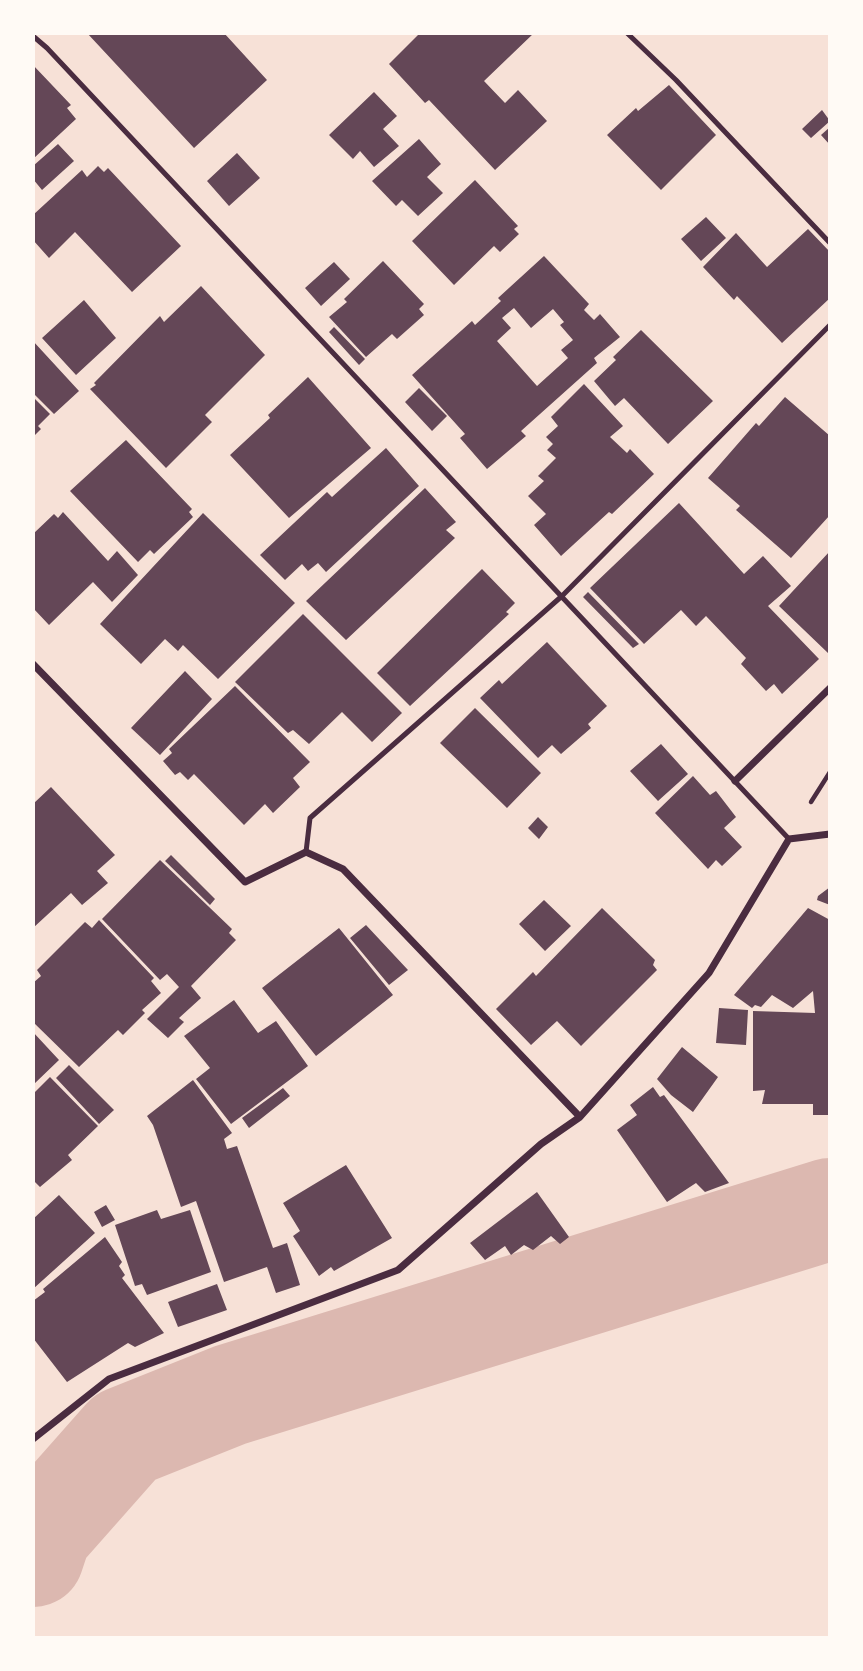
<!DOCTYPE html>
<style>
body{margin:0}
#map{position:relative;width:863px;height:1671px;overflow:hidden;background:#f7e1d7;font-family:Quicksand,sans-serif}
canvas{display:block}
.frame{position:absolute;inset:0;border:35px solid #fffaf5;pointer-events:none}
</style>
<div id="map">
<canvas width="863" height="1671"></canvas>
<div class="frame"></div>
</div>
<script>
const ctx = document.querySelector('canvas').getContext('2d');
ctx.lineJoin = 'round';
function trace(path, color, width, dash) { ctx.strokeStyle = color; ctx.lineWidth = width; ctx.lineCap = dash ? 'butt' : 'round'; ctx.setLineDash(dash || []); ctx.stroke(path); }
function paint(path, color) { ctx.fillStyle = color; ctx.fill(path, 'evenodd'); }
trace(new Path2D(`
 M 33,1556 L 41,1532 L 125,1437 L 230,1395 L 830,1209`), '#dcb8b0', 102);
paint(new Path2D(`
 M 87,33 L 224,33 L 267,80 L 194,148 Z
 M 420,33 L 534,33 L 484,81 L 505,103 L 518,90 L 547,121 L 495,170 L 429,100 L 425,103 L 389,64 Z
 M 33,65 L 71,105 L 67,108 L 76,119 L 33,159 Z
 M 669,85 L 716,135 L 661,190 L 607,135 L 636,108 L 638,111 Z
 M 374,92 L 397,116 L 383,129 L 399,146 L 374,167 L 360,151 L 353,159 L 329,135 Z
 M 822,110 L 830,121 L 811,138 L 802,129 Z
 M 830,127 L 830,145 L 821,135 Z
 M 419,139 L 441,164 L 427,177 L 443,193 L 418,216 L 402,200 L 396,206 L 372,181 Z
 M 58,144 L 74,161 L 42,190 L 33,179 L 33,166 Z
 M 237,153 L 260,178 L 229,206 L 207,181 Z
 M 98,166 L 104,172 L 108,168 L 181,246 L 132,292 L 75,232 L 49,258 L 33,240 L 33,215 L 82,170 L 87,177 Z
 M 475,180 L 518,226 L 514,229 L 519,234 L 500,252 L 494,246 L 454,285 L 412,241 Z
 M 706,217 L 726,238 L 701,261 L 681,239 Z
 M 808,229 L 830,252 L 830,298 L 782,343 L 737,296 L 734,300 L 703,267 L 736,233 L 767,267 Z
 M 544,256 L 589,304 L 584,310 L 594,320 L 600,314 L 620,337 L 594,358 L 597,363 L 521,431 L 526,436 L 487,469 L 460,438 L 465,434 L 412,375 L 472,321 L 475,325 L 501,301 L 498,298 ZM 514,308 L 531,328 L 553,309 L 564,322 L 560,325 L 573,340 L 561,350 L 568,358 L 537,386 L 497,341 L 511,328 L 502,318 Z
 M 383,261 L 424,304 L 419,309 L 424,315 L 397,339 L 392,334 L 366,357 L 329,317 L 347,302 L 344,299 Z
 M 334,262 L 350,279 L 321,306 L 305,288 Z
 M 201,286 L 265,355 L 205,415 L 212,422 L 166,468 L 90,389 L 96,385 L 94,383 L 160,316 L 164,322 Z
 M 84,300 L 116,338 L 76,375 L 42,338 Z
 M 334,327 L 365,359 L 359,365 L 329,332 Z
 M 641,330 L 713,401 L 668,444 L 624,398 L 615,406 L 594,381 L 616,360 L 613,357 Z
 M 33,341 L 79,391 L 54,414 L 33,393 Z
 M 308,377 L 371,448 L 289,518 L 230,455 L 270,418 L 268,415 Z
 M 584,384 L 623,426 L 610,437 L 627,453 L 630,449 L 654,474 L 612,514 L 609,512 L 561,556 L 534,525 L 546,514 L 528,496 L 544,481 L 538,476 L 556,458 L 547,450 L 553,444 L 546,437 L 558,426 L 551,417 Z
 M 419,388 L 447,416 L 432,431 L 405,402 Z
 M 33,397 L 50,414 L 38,426 L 41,429 L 33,437 Z
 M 785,397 L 830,436 L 830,515 L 791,558 L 736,510 L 740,506 L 708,478 L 756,423 L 759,426 Z
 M 126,440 L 192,509 L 189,512 L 193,517 L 154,554 L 150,550 L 138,562 L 70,491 Z
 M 386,448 L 419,486 L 326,572 L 318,563 L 308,571 L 302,564 L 285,580 L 260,555 L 327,492 L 332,497 Z
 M 425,488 L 456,522 L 446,530 L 455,538 L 346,640 L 306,601 Z
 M 679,503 L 744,574 L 763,556 L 791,586 L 768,606 L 819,659 L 782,694 L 774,684 L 766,691 L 741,664 L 746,658 L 706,616 L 696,626 L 681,610 L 644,644 L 590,588 Z
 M 63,512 L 108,561 L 117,551 L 138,575 L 112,602 L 93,582 L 49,625 L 33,608 L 33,534 L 54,514 L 58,518 Z
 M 203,513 L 295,603 L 218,679 L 183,645 L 178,651 L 165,639 L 141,664 L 100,624 Z
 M 830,551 L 830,652 L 828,653 L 779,606 Z
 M 482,569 L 515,603 L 506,612 L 509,614 L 410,706 L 377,673 Z
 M 588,592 L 639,644 L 633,648 L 583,597 Z
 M 303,614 L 402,713 L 372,742 L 342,712 L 309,744 L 293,730 L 288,733 L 235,682 Z
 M 547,642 L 607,706 L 588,724 L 591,728 L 561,754 L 552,745 L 538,758 L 480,698 L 499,680 L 502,684 Z
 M 185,671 L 212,699 L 160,755 L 131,728 Z
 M 235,686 L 310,762 L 293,778 L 300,787 L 273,813 L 265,804 L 244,825 L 194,774 L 188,780 L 180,772 L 175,775 L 163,761 L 172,753 L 169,749 Z
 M 475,708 L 541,773 L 507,808 L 440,743 Z
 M 661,744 L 688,774 L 658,801 L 630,771 Z
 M 693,776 L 710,795 L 716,791 L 736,817 L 724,828 L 742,847 L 722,866 L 716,860 L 708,869 L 655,813 Z
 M 51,787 L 115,855 L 97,871 L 108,883 L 82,905 L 71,893 L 33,928 L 33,804 Z
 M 538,817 L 548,827 L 539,839 L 528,828 Z
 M 171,855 L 215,899 L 210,905 L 165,861 Z
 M 160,860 L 232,929 L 229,933 L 236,940 L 191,986 L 201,998 L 179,1018 L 184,1022 L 168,1038 L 147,1019 L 179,987 L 167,974 L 160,980 L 102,919 Z
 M 830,887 L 830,905 L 817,900 L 818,896 Z
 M 544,900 L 571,926 L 545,951 L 519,924 Z
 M 602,908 L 655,960 L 653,965 L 657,970 L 581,1046 L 557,1021 L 531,1045 L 496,1009 L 533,972 L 536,976 Z
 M 808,908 L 830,920 L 830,1115 L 813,1115 L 813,1104 L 762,1104 L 765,1090 L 753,1091 L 753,1011 L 815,1013 L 813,991 L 793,1008 L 772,995 L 761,1007 L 755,1005 L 752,1008 L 734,995 Z
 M 99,920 L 154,978 L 151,981 L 161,993 L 142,1010 L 145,1013 L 123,1035 L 118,1030 L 79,1067 L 33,1022 L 33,983 L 41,976 L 37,970 L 85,922 L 92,928 Z
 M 366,925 L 408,970 L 389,985 L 350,938 Z
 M 339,928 L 393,995 L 316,1056 L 262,988 Z
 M 234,1000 L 258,1033 L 276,1021 L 308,1066 L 231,1124 L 196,1079 L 210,1068 L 184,1036 Z
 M 719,1008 L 748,1010 L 746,1045 L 716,1043 Z
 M 33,1032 L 59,1060 L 33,1085 Z
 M 682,1047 L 718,1077 L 693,1112 L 671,1095 L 657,1079 Z
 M 69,1065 L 114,1110 L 99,1124 L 56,1078 Z
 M 50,1077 L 98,1126 L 68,1155 L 72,1160 L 40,1187 L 33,1180 L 33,1094 Z
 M 193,1080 L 232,1133 L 224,1139 L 227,1149 L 237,1146 L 273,1248 L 287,1243 L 300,1285 L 276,1293 L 267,1267 L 224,1282 L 196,1201 L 181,1207 L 153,1125 L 147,1116 Z
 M 653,1087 L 660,1097 L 664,1095 L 729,1183 L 705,1192 L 696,1183 L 667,1202 L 617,1130 L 637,1115 L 630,1105 Z
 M 283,1088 L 290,1096 L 249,1128 L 242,1118 Z
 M 346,1165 L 392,1238 L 334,1271 L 331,1267 L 319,1276 L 293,1236 L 300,1231 L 283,1203 Z
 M 537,1192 L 569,1237 L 560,1244 L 551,1236 L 533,1250 L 524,1245 L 511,1255 L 505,1246 L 485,1260 L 470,1243 Z
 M 59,1195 L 95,1233 L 33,1289 L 33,1219 Z
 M 106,1205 L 115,1220 L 102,1227 L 94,1212 Z
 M 157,1210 L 161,1219 L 190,1210 L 211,1272 L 147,1295 L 142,1284 L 135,1286 L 115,1225 Z
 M 105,1237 L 122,1262 L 119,1266 L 125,1275 L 122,1278 L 164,1333 L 135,1347 L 128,1343 L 67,1382 L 33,1338 L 33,1301 L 45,1292 L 43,1289 Z
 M 217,1284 L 227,1310 L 178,1327 L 168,1302 Z`), '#644757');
trace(new Path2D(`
 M 811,802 L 830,772`), '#4a2c40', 4.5);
trace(new Path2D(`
 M 627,33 L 676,80 L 830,243
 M 33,36 L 47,48 L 789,839
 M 306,852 L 310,818 L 562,596 L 830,325`), '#4a2c40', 5);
trace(new Path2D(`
 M 33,664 L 245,882 L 306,852 L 343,869 L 580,1117
 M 735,781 L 830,688
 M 33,1439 L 109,1379 L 398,1270 L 541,1144 L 580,1117 L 709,973 L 789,839 L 830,834`), '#4a2c40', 7);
</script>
